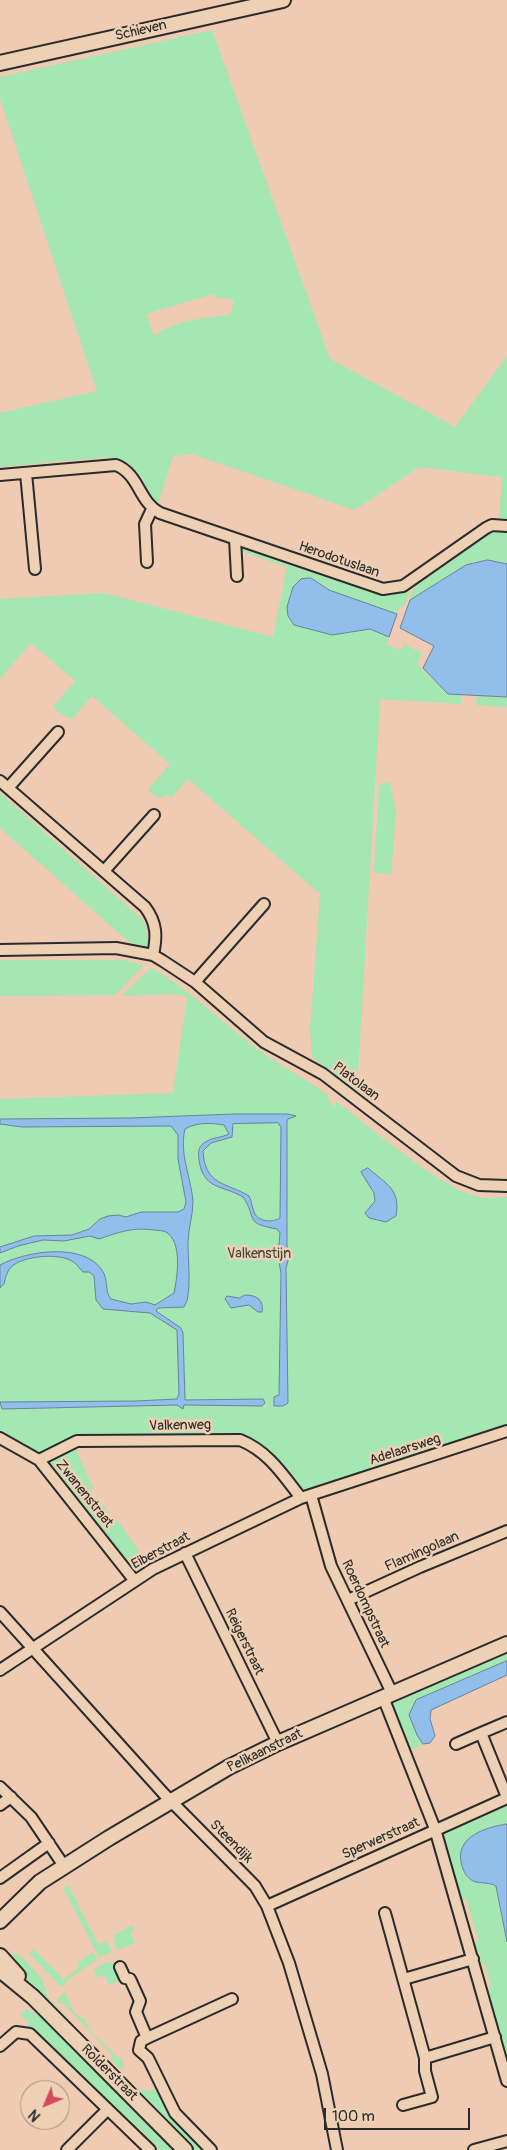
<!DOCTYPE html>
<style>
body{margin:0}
#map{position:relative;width:507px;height:2150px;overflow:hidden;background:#eecbb2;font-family:Pangolin,sans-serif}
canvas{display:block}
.north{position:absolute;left:20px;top:2080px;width:50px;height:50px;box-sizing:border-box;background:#eed0b5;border:1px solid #a08e7e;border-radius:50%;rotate:225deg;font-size:14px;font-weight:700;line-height:20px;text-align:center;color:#2b2b2b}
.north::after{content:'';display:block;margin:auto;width:18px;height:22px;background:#d1495b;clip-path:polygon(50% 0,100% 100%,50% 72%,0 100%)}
.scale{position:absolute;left:324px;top:2108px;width:146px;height:22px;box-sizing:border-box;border:2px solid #2b2b2b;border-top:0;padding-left:6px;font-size:15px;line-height:18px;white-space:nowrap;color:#2b2b2b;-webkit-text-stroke:4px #eed0b5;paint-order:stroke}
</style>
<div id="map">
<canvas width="507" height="2150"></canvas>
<div class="north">N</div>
<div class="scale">100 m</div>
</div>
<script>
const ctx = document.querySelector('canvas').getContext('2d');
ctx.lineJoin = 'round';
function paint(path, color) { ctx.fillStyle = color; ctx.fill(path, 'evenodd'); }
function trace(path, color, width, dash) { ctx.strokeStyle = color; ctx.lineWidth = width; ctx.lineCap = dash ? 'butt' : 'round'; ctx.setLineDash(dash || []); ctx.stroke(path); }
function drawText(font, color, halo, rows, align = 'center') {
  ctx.font = font + ' Pangolin,sans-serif'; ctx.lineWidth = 5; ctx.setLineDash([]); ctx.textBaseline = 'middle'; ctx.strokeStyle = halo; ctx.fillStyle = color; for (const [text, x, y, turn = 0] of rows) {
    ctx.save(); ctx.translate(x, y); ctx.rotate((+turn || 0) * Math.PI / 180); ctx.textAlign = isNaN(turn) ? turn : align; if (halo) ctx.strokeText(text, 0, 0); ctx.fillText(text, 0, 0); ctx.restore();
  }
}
paint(new Path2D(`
 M 212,30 L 330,359 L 455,427 L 507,356 L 507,519 L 499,518 L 502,477 L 419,467 L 355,510 L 192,454 L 173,456 L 157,507 C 135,488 146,468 109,461 L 108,457 L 0,467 L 0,413 L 97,391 L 0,99 L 0,77 ZM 213,294 L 214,297 L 234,300 L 230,315 C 205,318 175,320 154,336 L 146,314 Z
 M 492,530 L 507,530 L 507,564 L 488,560 L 473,562 L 410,600 L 415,584 L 452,559 L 451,556 Z
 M 242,547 L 381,594 C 394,594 403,591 413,583 L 404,607 L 400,606 L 397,614 L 329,590 L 317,581 L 301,628 L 313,628 L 332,635 L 370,629 L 389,637 L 387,645 L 401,650 L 404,644 L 422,653 L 417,664 L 448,694 L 461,695 L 461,704 L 380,699 L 357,1091 L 312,1057 L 310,1029 L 320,894 L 188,779 L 171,798 L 168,795 L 158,798 L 148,790 L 170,764 L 92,696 L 72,719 L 62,715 L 53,707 L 75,681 L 31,643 L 0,679 L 0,599 L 104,593 L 273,637 L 287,567 L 238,550 Z
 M 477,696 L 507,697 L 507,707 L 476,705 Z
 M 390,782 L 396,812 L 391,874 L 374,873 L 379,784 Z
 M 0,793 L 144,921 L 149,943 L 145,948 L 139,951 L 0,828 Z
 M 0,960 L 124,960 L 144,965 L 115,995 L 0,996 Z
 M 151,968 C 194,991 227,1029 267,1056 C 287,1069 308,1081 328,1095 L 329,1102 L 336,1107 L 336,1101 C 366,1124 447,1193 480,1197 C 489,1199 498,1197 507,1197 L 507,1425 L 305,1491 L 259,1443 L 242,1435 L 76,1439 L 37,1454 L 0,1433 L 0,1099 L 173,1093 L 187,997 L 175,994 L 121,996 Z
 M 75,1447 L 93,1488 L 89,1494 L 92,1498 L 96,1497 L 109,1512 L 103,1516 L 107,1522 L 113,1518 L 118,1521 L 148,1564 L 141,1570 L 130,1569 L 47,1464 L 49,1458 Z
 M 507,1652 L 507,1661 L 416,1700 L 417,1735 L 423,1744 L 409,1750 L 391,1700 Z
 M 507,1805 L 507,2070 L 499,2042 L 502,2041 L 487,1990 L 491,1986 L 484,1962 L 480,1965 L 478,1957 L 481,1956 L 480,1953 L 477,1953 L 474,1944 L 478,1940 L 466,1898 L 462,1901 L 444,1837 L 445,1833 Z
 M 68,1885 L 98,1944 L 107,1941 L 112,1952 L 99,1957 L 63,1888 Z
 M 132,1925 L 134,1929 L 131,1934 L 135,1943 L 117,1950 L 113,1936 Z
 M 34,1949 L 64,1980 L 79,1967 L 77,1964 L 80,1961 L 93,1952 L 97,1960 L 75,1974 L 61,1987 L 29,1953 Z
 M 15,1953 L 17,1955 L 19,1954 L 43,1980 L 48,1998 L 130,2084 L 138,2090 L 159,2091 L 169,2112 L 204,2150 L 193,2150 L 98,2057 L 7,1960 Z
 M 107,1962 L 113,1963 L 120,1980 L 109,1985 L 104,1975 L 98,1978 L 94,1969 Z
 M 65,1992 L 73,2011 L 81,2018 L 83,2017 L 90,2030 L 117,2057 L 120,2056 L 124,2066 L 123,2068 L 120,2069 L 111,2060 L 113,2056 L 62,2002 L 59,2004 L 57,2002 L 58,1998 Z
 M 26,2009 L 45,2019 L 178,2150 L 160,2150 L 138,2127 L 135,2129 L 90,2087 L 92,2084 L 74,2067 L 72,2068 L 40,2036 L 28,2029 L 28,2022 L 20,2015 Z`), '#a4e7b2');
const water = new Path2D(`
 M 488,560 L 507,564 L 507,697 L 448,694 L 423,668 L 434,646 L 400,628 L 410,600 L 466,565 Z
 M 311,578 L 329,590 L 397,614 L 389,637 L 370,629 L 332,635 L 294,625 L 288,616 L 287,607 L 293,587 L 301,579 Z
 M 234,1114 L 288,1114 L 296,1116 L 288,1119 L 287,1121 L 287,1246 L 290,1254 L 286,1268 L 288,1403 L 283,1406 L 274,1406 L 274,1397 L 279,1395 L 281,1273 L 278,1256 L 280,1233 L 277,1229 C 243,1223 258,1219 243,1197 C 223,1185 203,1190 199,1160 C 198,1153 198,1147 204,1143 C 212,1137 221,1138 229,1134 L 224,1125 C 212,1123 196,1122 185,1129 C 179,1154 191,1177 193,1201 C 193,1216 188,1229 188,1243 C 188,1263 191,1282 187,1301 L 184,1307 L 158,1308 L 156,1311 L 181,1328 L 183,1333 L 185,1400 L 263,1399 L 265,1403 L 262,1406 L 184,1405 L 183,1409 L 177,1405 L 2,1409 L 0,1402 L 136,1401 L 177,1399 L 179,1394 L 177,1330 L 150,1313 L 103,1309 L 96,1300 L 94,1276 L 89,1272 L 83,1272 C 79,1268 77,1264 72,1261 C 58,1253 28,1256 15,1264 C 7,1269 6,1276 4,1284 L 0,1288 L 0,1265 C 26,1251 83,1242 102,1270 C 109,1280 104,1291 111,1299 L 131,1304 L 146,1302 L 155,1305 L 174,1293 C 177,1278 183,1242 166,1232 C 162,1230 159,1231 154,1230 C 132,1227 120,1232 99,1239 L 90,1236 L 64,1241 L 43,1240 L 18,1246 L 0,1253 L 0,1247 L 34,1236 L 72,1235 L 89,1229 L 100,1219 L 108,1216 L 118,1215 L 126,1217 L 141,1212 L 178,1212 L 184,1209 L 186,1202 L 178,1159 L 178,1135 L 171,1126 L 22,1127 L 0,1124 L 0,1119 L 130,1118 ZM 278,1123 L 281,1127 L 280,1218 C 272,1223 258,1222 254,1212 C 252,1207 252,1202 249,1196 C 226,1182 205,1186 203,1151 L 211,1143 L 232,1137 L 233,1124 Z
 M 368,1168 C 386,1184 401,1189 396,1216 L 386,1222 L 369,1218 L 365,1213 L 375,1201 L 374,1193 L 361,1172 Z
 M 245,1295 C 257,1295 264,1300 262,1312 L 258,1312 L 249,1305 L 231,1308 L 225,1299 L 227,1296 L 239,1298 Z
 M 507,1661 L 507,1675 L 431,1710 L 430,1719 L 435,1736 L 430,1743 L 423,1744 L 417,1735 L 409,1715 L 416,1700 Z
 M 507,1824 L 507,1942 L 496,1886 C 489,1881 477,1885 470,1879 C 465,1875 462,1868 461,1862 C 456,1836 487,1827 507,1824 Z`);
paint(water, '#91beea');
trace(water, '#68839e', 1);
const street = new Path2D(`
 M 26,473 L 35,569
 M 0,475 L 116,465 C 139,474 139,502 160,513 L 383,589 L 403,586 L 486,528 L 492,525 L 507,526
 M 235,539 L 237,576
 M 147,562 L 145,524 L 152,509
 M 0,781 L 145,907 C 157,923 157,936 153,955
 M 8,788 L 58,732
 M 104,871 L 154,815
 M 0,950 L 116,948 L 153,955 L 163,961 L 195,982 L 264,1042 L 323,1074 L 456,1176 L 479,1185 L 507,1186
 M 195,982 L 264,904
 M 0,1438 L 39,1460 L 134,1580
 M 39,1460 L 77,1441 L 240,1440 C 268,1451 283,1475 301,1498
 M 311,1495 L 331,1566 L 392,1693
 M 185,1553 L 278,1743
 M 348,1600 L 420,1567 L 507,1531
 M 0,1612 L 164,1794 L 255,1886 L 267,1906 L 289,1963 L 322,2074 L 337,2150
 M 0,1670 L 153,1569 L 301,1498 L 507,1431
 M 383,1697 L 435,1829 L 507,2081
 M 507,1722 L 481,1733 L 507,1797
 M 456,1744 L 481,1733
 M 0,1787 L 31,1817 L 64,1866
 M 0,1805 L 11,1797
 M 0,1878 L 49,1843
 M 267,1906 L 507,1798
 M 385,1913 L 425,2058 L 425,2071 L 432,2097 L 403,2105
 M 120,1967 L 125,1978 L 130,1979 L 140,2001 L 136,2012 L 147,2038 L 232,1999
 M 404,1979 L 473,1959
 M 147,2038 L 141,2041 L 139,2050 L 148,2058 L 175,2113 L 211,2150
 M 0,2046 L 16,2032 L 30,2034 L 150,2150
 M 425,2058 L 495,2037
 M 67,2150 L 107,2110
 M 474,2150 L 507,2141`);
const secondary = new Path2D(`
 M 0,63 L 283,0
 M 0,1921 L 40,1882 L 109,1838 L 229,1767 L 278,1743 L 507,1644
 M 0,1956 L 18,1976
 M 0,1970 L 33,1997 L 185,2150`);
trace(street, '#2b2b2b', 14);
trace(secondary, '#2b2b2b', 18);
trace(street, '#eed0b5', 10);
trace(secondary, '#eed0b5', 14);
drawText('14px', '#2b2b2b', '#eed0b5', [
 ["Schieven",141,31,-13],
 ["Herodotuslaan",339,560,19],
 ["Platolaan",356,1082,37],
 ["Valkenweg",180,1426,-1],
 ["Adelaarsweg",405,1450,-18],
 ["Zwanenstraat",84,1494,51],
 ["Eiberstraat",161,1551,-28],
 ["Flamingolaan",422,1552,-24],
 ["Roerdompstraat",365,1604,65],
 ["Reigerstraat",244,1642,64],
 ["Pelikaanstraat",265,1751,-26],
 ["Sperwerstraat",381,1839,-24],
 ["Steendijk",231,1842,45],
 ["Rolderstraat",109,2073,45]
]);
drawText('14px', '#3d473f', '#eed0b5', [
 ["Valkenstijn",259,1254]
]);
</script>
